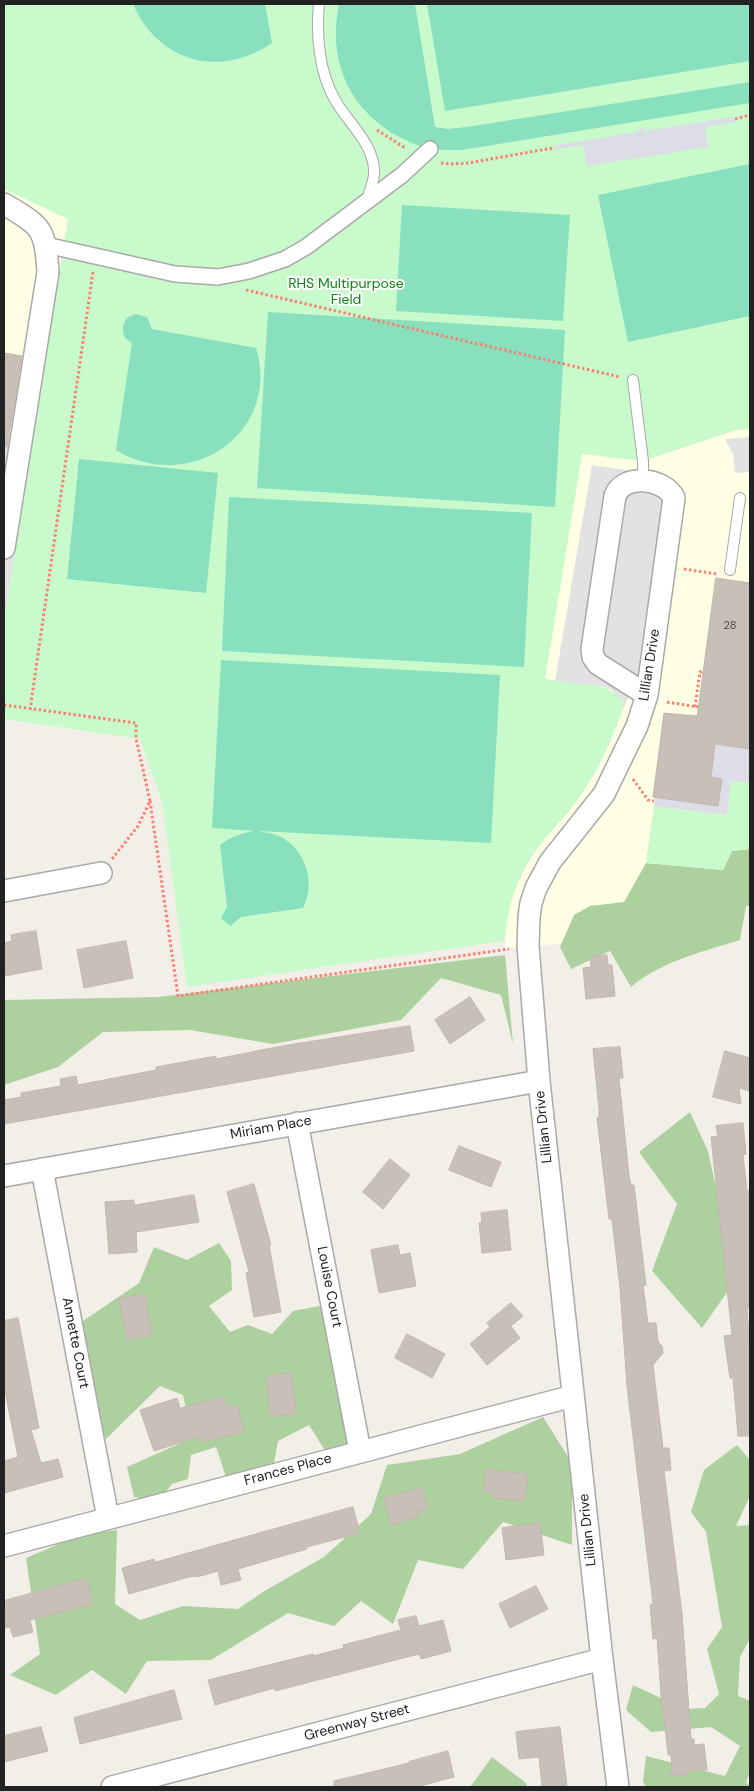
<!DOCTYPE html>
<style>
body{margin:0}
#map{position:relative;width:754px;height:1791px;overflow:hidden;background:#f2efe9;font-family:"DM Sans",sans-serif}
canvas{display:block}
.frame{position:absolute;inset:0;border:5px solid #222;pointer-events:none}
</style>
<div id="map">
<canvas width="754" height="1791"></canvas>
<div class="frame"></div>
</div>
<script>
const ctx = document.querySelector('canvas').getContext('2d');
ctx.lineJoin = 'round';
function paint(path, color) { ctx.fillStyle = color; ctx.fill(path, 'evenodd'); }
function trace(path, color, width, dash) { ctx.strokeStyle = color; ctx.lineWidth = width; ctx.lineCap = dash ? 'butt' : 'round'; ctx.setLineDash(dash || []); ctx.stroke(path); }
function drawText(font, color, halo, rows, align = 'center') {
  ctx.font = font + ' "DM Sans",sans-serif'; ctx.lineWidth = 4; ctx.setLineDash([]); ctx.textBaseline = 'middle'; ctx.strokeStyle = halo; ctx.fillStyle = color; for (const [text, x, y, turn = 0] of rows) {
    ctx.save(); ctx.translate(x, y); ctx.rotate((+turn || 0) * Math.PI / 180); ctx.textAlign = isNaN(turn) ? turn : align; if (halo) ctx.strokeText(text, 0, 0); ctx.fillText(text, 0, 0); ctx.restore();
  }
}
paint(new Path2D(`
 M 4,189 L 68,219 L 4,621 Z
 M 750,429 L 750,906 L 652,928 L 555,944 L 505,948 L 507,917 L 514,891 L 527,865 L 542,841 L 594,776 L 610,743 L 623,709 L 601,686 L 545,679 L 582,453 L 643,461 L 736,430 Z`), '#ffffe5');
paint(new Path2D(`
 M 750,849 L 750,906 L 746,906 L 740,940 C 702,952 662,961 631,987 L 610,951 L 571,969 L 560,947 L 574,915 L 590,906 L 624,902 L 646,863 L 723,870 L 732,851 Z
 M 505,955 L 513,1044 L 501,995 L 441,978 L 401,1020 L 273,1044 L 190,1030 L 103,1032 L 58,1067 L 4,1085 L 4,1000 L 158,997 Z
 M 690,1112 L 708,1151 L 722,1215 L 730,1288 L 702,1328 L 652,1271 L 677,1204 L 639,1152 Z
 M 219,1243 L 231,1261 L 232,1290 L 209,1306 L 230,1332 L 248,1325 L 272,1334 L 293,1311 L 320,1306 L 341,1368 L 348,1450 L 324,1449 L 309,1425 L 278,1441 L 273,1469 L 227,1480 L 216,1447 L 191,1455 L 188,1479 L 172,1484 L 159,1501 L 134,1497 L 127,1467 L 192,1438 L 183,1395 L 160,1386 L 106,1439 L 83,1381 L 83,1321 L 139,1283 L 154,1247 L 187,1260 Z
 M 543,1417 L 572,1463 L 572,1545 L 503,1522 L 463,1569 L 418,1560 L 393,1624 L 361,1601 L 334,1626 L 288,1613 L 211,1660 L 147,1661 L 126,1694 L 92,1670 L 56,1695 L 10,1675 L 40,1654 L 26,1558 L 80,1535 L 117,1530 L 115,1604 L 140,1620 L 183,1606 L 238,1609 L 266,1590 L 324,1557 L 371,1514 L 387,1465 L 460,1454 Z
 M 737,1445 L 750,1460 L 750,1496 L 736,1526 L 750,1525 L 750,1639 L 740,1657 L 738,1696 L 750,1701 L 750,1772 L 746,1782 L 750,1787 L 646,1787 L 643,1782 L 646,1756 L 725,1776 L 740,1746 L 711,1727 L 651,1732 L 626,1710 L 633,1685 L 684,1709 L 705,1708 L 719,1694 L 707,1649 L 722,1627 L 706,1532 L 691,1512 L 704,1470 Z
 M 492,1757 L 526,1783 L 527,1787 L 470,1787 Z`), '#add19e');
paint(new Path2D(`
 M 4,4 L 750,4 L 750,429 L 736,430 L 643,461 L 582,454 L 545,679 C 567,683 605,680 620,698 C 627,707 620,717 616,726 C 605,755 592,781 573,806 C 557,826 539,843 526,865 C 513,890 507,914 504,941 L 187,987 L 162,802 L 140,739 L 4,719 L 4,621 L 68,219 L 4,189 Z
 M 731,780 L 750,783 L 750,849 L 732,851 L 723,870 L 646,863 L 654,806 L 727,815 Z`), '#c8facc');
paint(new Path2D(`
 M 133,4 L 265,4 L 272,43 C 220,79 158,62 133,4 Z
 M 339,4 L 415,4 L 435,127 L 448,129 L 467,127 L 750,82 L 750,103 L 462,150 C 451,150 441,150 431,149 C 417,146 404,140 392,133 C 346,104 328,57 339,4 Z
 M 427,4 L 750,4 L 750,61 L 445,111 Z
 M 750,164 L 750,316 L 628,342 L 598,195 Z
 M 402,205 L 570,215 L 563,321 L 396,311 Z
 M 268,312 L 565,330 L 555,507 L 257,488 Z
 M 136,314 L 147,317 L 152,329 L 256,348 C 282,433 189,495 116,450 L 132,343 L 125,338 C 121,326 123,317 136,314 Z
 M 79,459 L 218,473 L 206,593 L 67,579 Z
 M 229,497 L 532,513 L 524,667 L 222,651 Z
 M 221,660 L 500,675 L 491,843 L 259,831 C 265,833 274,833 281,837 C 306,850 316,884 303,908 L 241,917 L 230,926 L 221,918 L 227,907 L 220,845 C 231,836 242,833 255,831 L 212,828 Z`), '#88e0be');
paint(new Path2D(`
 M 750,437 L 750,472 L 735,473 L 733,454 L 725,439 Z
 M 4,440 L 32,445 L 4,621 Z
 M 592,465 L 646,473 L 664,502 L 641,669 L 623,709 L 623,702 L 612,690 L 601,686 L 555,681 Z`), '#e2e2e2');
paint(new Path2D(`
 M 735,117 L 736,122 L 705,127 L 708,147 L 587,166 L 583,145 L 554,150 L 553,146 L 638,132 L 638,129 L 643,128 L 644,131 Z
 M 715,744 L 750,749 L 750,783 L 731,781 L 727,815 L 654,806 L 655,797 L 718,806 L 722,779 L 711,777 Z`), '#dddde8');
const building = new Path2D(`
 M 4,353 L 22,356 L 7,447 L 4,447 Z
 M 716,578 L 750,583 L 750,749 L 715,744 L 711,777 L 722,779 L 718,806 L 653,797 L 664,713 L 697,716 Z
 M 36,931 L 42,969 L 4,976 L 4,943 L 12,941 L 11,935 Z
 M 126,941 L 133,978 L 84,988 L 77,950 Z
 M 607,955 L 608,965 L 612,965 L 615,996 L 586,999 L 583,968 L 591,967 L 590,957 Z
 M 470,997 L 485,1020 L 450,1044 L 435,1020 Z
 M 410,1026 L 414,1051 L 4,1124 L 4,1100 L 21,1097 L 21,1093 L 61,1086 L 60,1079 L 76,1076 L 78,1085 L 156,1070 L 156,1067 L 216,1056 L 216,1059 L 282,1046 Z
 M 620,1047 L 623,1078 L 619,1078 L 629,1176 L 631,1185 L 634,1185 L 641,1244 L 646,1285 L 643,1286 L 648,1323 L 656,1323 L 658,1342 L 662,1346 L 663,1353 L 653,1365 L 663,1448 L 669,1448 L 671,1470 L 664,1471 L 682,1613 L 691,1739 L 694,1739 L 694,1745 L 704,1744 L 707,1770 L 688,1771 L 688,1775 L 672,1776 L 671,1755 L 668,1755 L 663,1708 L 662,1708 L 657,1638 L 653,1639 L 650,1605 L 653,1604 L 652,1595 L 627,1386 L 620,1288 L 612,1219 L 609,1219 L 597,1118 L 599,1118 L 599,1109 L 593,1049 Z
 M 725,1051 L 750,1058 L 750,1091 L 739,1088 L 741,1104 L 713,1097 Z
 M 743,1123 L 746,1154 L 743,1155 L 747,1191 L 750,1190 L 750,1308 L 747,1308 L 750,1347 L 750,1436 L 738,1436 L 733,1378 L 730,1378 L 724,1336 L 732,1335 L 711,1137 L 718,1136 L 716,1126 Z
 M 459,1146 L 501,1162 L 491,1187 L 449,1170 Z
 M 390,1159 L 410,1175 L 383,1209 L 363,1192 Z
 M 254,1184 L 271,1245 L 269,1245 L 281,1312 L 254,1317 L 246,1273 L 249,1272 L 227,1192 Z
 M 194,1195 L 199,1222 L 136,1232 L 137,1252 L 109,1254 L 105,1202 L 134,1200 L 134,1205 Z
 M 507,1210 L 511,1250 L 482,1253 L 479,1223 L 482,1223 L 481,1213 Z
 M 398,1245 L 400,1255 L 410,1253 L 416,1286 L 379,1293 L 371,1250 Z
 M 145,1294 L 152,1335 L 127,1340 L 119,1299 Z
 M 511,1303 L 523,1316 L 511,1326 L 520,1338 L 487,1365 L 470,1344 L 490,1327 L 487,1323 Z
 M 18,1318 L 39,1428 L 31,1430 L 41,1463 L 58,1459 L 63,1477 L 4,1493 L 4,1461 L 18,1457 L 4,1386 L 4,1321 Z
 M 407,1334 L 445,1354 L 432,1378 L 395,1358 Z
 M 292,1373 L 296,1414 L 270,1417 L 266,1376 Z
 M 224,1397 L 227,1407 L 238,1405 L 244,1432 L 202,1442 L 201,1436 L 154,1451 L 140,1410 L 177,1398 L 180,1408 Z
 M 486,1470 L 528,1474 L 525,1501 L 493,1498 L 493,1493 L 484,1492 Z
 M 422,1488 L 428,1510 L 417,1512 L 419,1517 L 391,1525 L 384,1498 Z
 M 353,1507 L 360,1533 L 307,1547 L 307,1549 L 238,1569 L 241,1580 L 221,1585 L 218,1571 L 197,1577 L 196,1576 L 189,1577 L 129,1594 L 122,1568 L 154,1559 L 155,1562 Z
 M 540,1523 L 544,1555 L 506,1560 L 502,1528 Z
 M 86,1578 L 93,1604 L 30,1620 L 33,1632 L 13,1637 L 10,1627 L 4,1628 L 4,1601 Z
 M 536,1586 L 548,1609 L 510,1628 L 499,1604 Z
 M 416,1616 L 419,1626 L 443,1620 L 451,1651 L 421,1659 L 419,1654 L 275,1691 L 274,1688 L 215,1705 L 208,1680 L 313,1654 L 313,1656 L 344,1648 L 343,1645 L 401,1630 L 398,1620 Z
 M 174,1690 L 182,1719 L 80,1744 L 74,1718 Z
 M 41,1727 L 48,1751 L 4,1762 L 4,1736 Z
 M 560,1727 L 567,1787 L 542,1787 L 539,1757 L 519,1759 L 516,1732 Z
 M 448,1751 L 454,1777 L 416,1787 L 334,1787 L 334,1781 L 409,1763 L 409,1762 Z`);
paint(building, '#c7bfb8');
trace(building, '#c4b6ab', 1);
const service = new Path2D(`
 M 319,4 C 316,34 319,71 334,98 C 347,123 376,144 374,175 C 373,183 369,193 367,201
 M 633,380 L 643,461 L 643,481
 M 730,570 L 740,498`);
const pedestrian = new Path2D(`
 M 46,245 L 175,274 L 218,277 L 249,271 L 285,259 L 306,247 L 402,175 L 430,149`);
const minor = new Path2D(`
 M 4,204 C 41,226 45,227 48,272 L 4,548
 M 4,891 L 101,873
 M 297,1123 L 360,1451
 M 42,1169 L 108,1518
 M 4,1176 L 539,1081
 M 4,1546 L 573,1396
 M 112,1787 L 602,1659
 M 618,1787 L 602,1659 L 539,1081 L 528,946 L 529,917 L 531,903 L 536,888 L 550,862 L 604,794 L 637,726 L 647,695 L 674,498 C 665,478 623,473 615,496 L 592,649 L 593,657 L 598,664 L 647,695`);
trace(service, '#a9a9a9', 12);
trace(pedestrian, '#a9a9a9', 18);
trace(minor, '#a9a9a9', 24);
trace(new Path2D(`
 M 735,119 L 750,115
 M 377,130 L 405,148
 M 441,163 L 450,164 L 468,163 L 553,148
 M 246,290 L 620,377
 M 684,569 L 717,574
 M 667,702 L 698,707
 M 4,705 L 136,723 L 136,738 L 150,801 L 138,826 L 112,859
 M 695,707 L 700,672 L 703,672
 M 30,710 L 93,272
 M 633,779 L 648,800 L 654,801
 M 150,801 L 178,996 L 509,949`), '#fa8072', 3, [2.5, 2.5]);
trace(service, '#fff', 10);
trace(pedestrian, '#fff', 15);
trace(minor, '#fff', 21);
drawText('11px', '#4b4948', null, [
 ["28",730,626]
]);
drawText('14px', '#0c8416', '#fff', [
 ["RHS Multipurpose",346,284],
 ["Field",346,300]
]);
drawText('14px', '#222', '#fff', [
 ["Lillian Drive",650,665,-81],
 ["Lillian Drive",544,1127,-96],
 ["Miriam Place",271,1128,-10],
 ["Louise Court",329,1287,79],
 ["Annette Court",75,1343,79],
 ["Frances Place",288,1470,-15],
 ["Lillian Drive",588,1530,-96],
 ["Greenway Street",357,1723,-15]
]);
</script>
